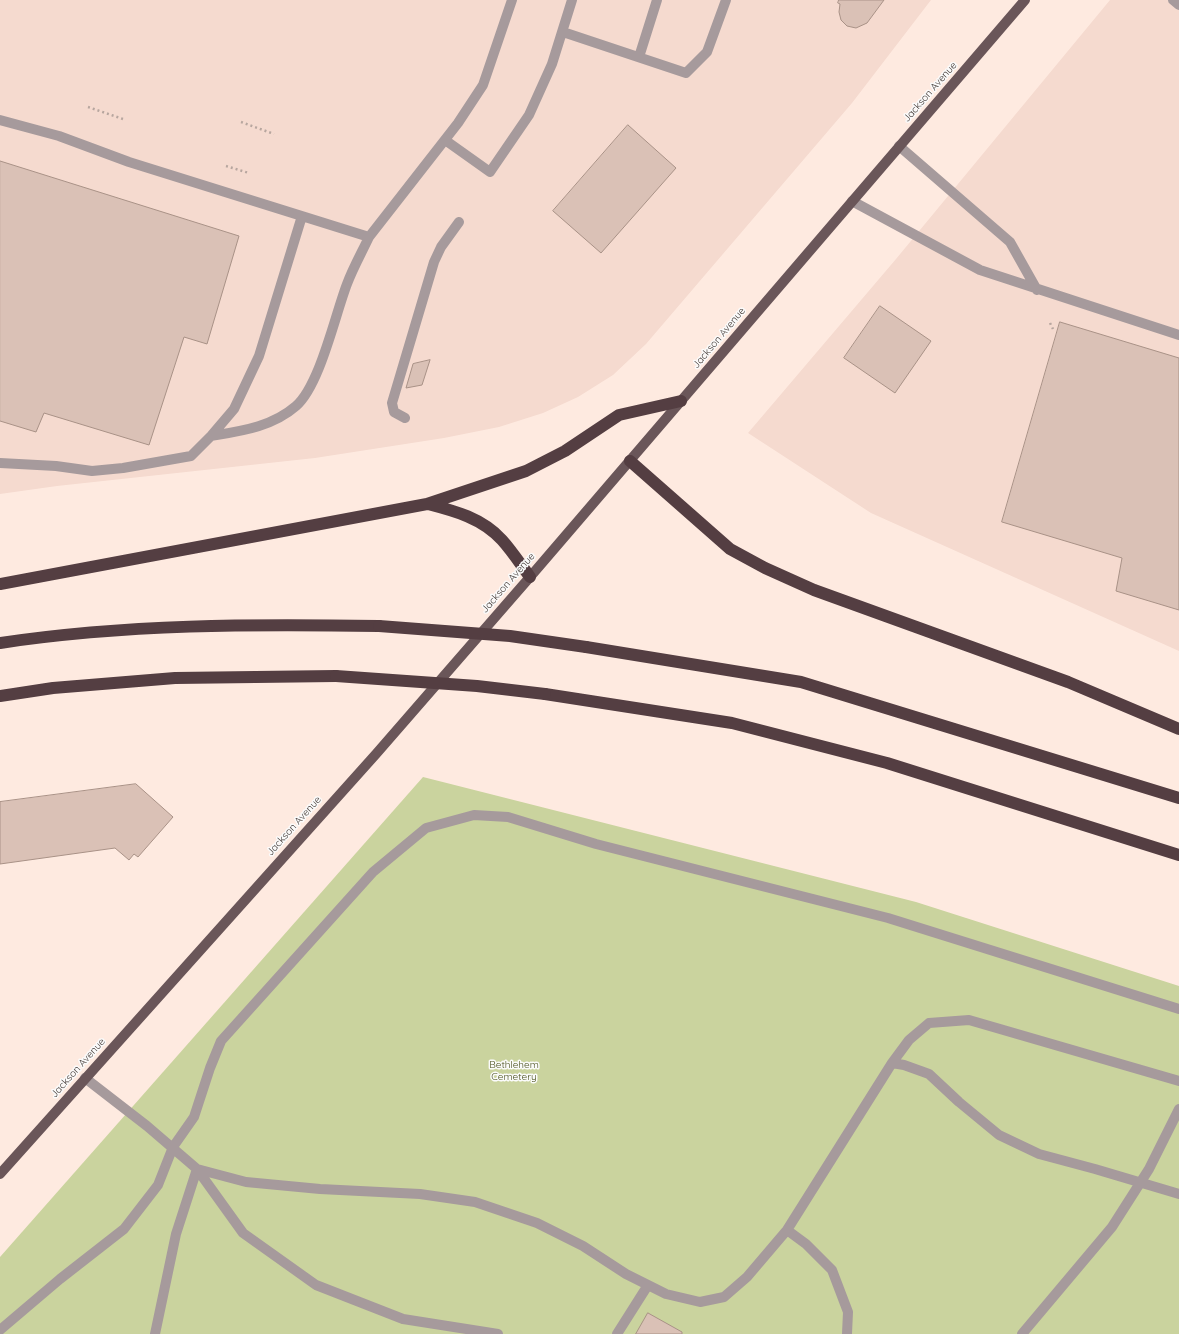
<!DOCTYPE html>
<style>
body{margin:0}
canvas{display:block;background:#feeae0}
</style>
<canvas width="1179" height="1334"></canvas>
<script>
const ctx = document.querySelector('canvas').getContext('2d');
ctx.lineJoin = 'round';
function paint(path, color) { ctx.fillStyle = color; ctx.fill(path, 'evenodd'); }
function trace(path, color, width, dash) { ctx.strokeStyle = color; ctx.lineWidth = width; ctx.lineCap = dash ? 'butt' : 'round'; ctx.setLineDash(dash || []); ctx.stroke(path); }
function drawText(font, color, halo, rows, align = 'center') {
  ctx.font = font + ' Quicksand,sans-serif'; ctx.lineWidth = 3; ctx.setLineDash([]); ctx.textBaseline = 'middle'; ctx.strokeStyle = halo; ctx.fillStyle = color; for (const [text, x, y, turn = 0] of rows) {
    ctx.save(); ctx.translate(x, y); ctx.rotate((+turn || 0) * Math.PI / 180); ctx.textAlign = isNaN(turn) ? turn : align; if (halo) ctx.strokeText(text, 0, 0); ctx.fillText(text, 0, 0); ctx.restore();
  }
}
paint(new Path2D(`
 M 0,0 L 931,0 L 852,103 L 646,344 L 613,375 L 578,397 L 543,413 L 499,427 L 444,438 L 315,458 L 57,486 L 0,494 Z
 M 1110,0 L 1179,0 L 1179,651 L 871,513 L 748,433 L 896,259 Z`), '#f5dacf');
paint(new Path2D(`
 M 423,777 L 916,902 L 1179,986 L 1179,1334 L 0,1334 L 0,1257 Z`), '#cad39e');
const building = new Path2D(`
 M 839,0 L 884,0 L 867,23 L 856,28 L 847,26 L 841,20 L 839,12 L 840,4 L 838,3 Z
 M 628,125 L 676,168 L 601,253 L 553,211 Z
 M 0,161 L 239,236 L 207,344 L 184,337 L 149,445 L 44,413 L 36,432 L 0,421 Z
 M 880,306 L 931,341 L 895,393 L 844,358 Z
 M 1060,322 L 1179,358 L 1179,610 L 1116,591 L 1122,558 L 1002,522 Z
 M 430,360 L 422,385 L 406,388 L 413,364 Z
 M 136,784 L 173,817 L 138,857 L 134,854 L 129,860 L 115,848 L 0,864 L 0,802 Z
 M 648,1313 L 682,1332 L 682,1334 L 636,1334 Z`);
paint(building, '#dac1b6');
trace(building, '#a99287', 1);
trace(new Path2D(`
 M 88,107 L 123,119
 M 241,122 L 274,134
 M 226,166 L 249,173
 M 1050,323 L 1053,329`), '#b7a69f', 2.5, [2, 3]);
trace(new Path2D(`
 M 1173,0 L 1179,5
 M 563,32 L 686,73 L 707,52 L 726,0
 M 639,57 L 657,0
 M 0,120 L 59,136 L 129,162 L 369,237 L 458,123 L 483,85 L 512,0
 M 445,140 L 490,172 L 529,115 L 552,64 L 572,0
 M 899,146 L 1010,242 L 1037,290
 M 852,201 L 980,270 L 1179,335
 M 405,418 L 394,412 L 392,403 L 434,262 L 441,247 L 459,222
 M 211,436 C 241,431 272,427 296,406 C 320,385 335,315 347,284 C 353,268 362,252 369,237
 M 0,463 L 56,466 L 92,471 L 123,468 L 191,456 L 211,436 L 234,409 L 259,356 L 302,216
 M 892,1063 L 904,1065 L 929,1074 L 959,1102 L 999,1135 L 1039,1154 L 1095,1169 L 1179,1194
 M 85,1078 L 147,1126 L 197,1169 L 243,1233 L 316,1285 L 403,1319 L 498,1334
 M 787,1230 L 806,1244 L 832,1270 L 848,1312 L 847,1334
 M 0,1330 L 60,1279 L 124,1229 L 158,1185 L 173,1147 L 194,1117 L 210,1068 L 221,1041 L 373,872 L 426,828 L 474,815 L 508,817 L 596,844 L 888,918 L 1179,1009
 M 155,1334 L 176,1234 L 197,1169 L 246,1182 L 320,1189 L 420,1194 L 475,1202 L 537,1223 L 583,1246 L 626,1274 L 666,1294 L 700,1302 L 724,1297 L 747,1277 L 787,1230 L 892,1063 L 909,1040 L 929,1023 L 969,1020 L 1179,1081
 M 617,1334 L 648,1285
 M 1022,1334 L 1112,1227 L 1149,1169 L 1179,1109`), '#a69a9c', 10);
trace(new Path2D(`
 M 0,1174 L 376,754 L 530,577 L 1025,0`), '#6a5659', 10);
trace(new Path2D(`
 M 630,461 L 730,549 L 765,568 L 814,590 L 1068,682 L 1179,729
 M 428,504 C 455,511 482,518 502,540 C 512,551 521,565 530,577
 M 0,584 L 427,504 L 526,471 L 565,451 L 619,415 L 681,401
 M 0,643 C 126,624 253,624 379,626
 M 586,647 L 801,682 L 1179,798
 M 545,694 L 732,723 L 887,763 L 1179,855
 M 0,696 L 53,688 L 175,678 L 336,676`), '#543e42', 12);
trace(new Path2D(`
 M 379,626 L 510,636 L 586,647
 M 336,676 L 477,686 L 545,694`), '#543e42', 12);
drawText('10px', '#413733', '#fbfbfb', [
 ["Jackson Avenue",930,92,-49],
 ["Jackson Avenue",719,338,-50],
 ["Jackson Avenue",508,583,-49],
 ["Jackson Avenue",294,826,-48],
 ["Jackson Avenue",78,1068,-48]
]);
drawText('10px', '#4a511e', '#fbfbfb', [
 ["Bethlehem",514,1065],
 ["Cemetery",514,1077]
]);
</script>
